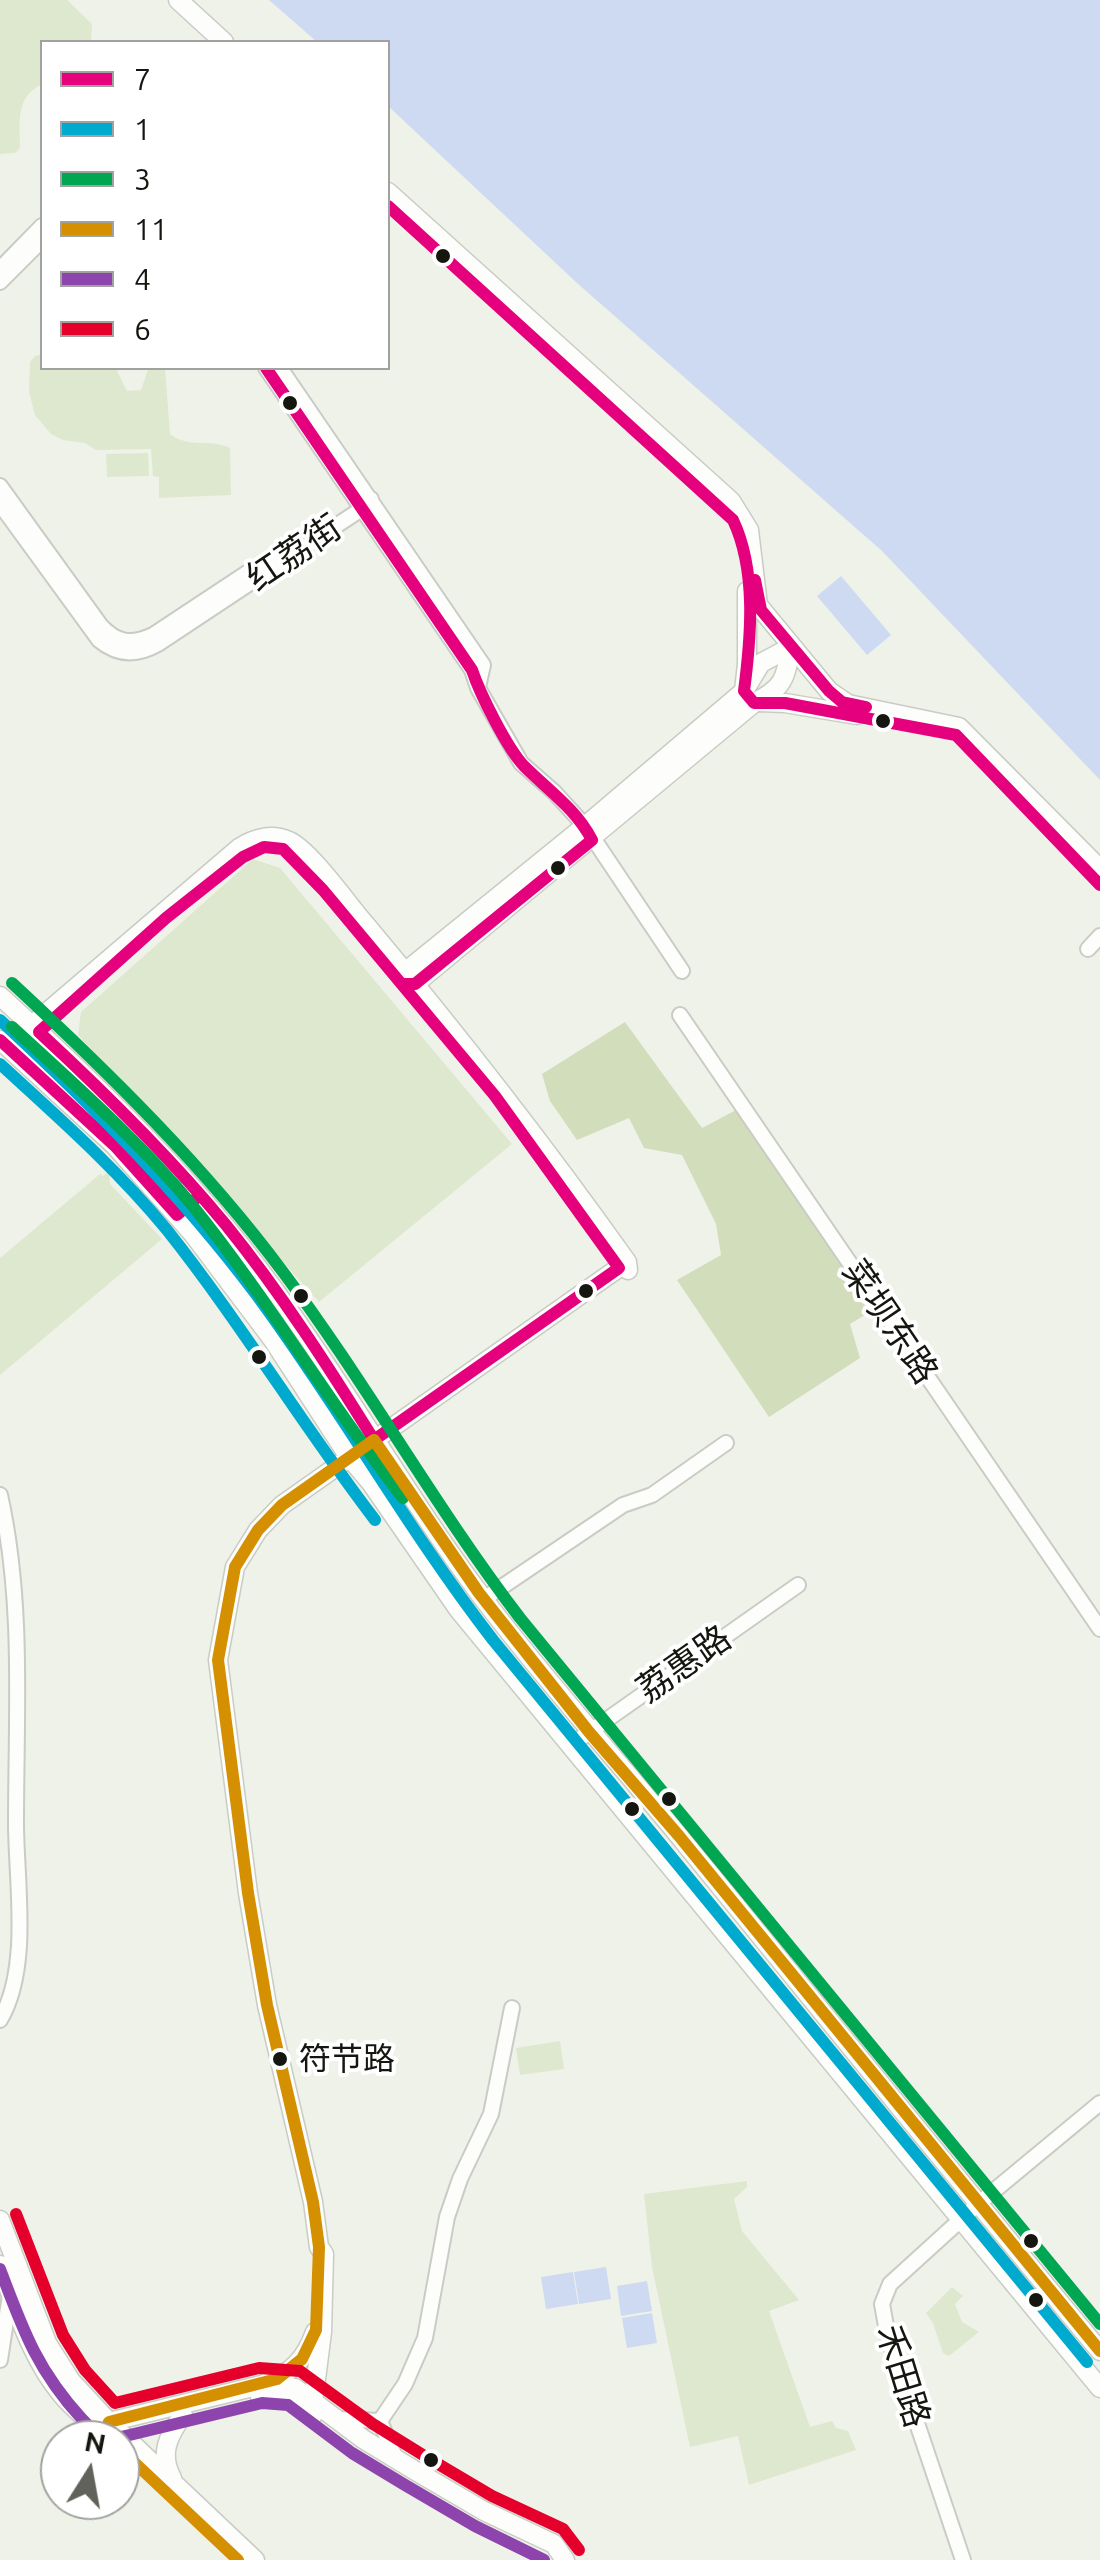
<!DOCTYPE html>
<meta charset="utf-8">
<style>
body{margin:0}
#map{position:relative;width:1100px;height:2560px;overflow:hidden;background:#eff2e8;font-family:Ubuntu,sans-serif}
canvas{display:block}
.legend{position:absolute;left:40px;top:40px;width:350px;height:330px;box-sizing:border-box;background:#fff;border:2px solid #a1a29f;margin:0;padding:12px 18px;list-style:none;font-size:30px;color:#14160f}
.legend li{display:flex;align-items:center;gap:20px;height:50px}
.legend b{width:50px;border:2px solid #a1a29f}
.north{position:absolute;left:40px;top:2420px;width:100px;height:100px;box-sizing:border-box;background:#fff;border:2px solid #a1a29f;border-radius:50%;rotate:11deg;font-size:28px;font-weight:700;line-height:40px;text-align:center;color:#14160f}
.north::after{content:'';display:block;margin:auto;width:35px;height:45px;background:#61635b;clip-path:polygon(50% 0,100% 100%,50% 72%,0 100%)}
</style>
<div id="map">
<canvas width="1100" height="2560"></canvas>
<ul class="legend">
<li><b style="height:12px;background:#e5007d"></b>7</li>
<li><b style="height:12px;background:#00a9ce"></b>1</li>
<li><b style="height:12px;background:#00a651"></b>3</li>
<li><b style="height:12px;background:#d59002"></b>11</li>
<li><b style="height:12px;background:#8e44ad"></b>4</li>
<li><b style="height:12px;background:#e4002b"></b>6</li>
</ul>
<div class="north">N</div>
</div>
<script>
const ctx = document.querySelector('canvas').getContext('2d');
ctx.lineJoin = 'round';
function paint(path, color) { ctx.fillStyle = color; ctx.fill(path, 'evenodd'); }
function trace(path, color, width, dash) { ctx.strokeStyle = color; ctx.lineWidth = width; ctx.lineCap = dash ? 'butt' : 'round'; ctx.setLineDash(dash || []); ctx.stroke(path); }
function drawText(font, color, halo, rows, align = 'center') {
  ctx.font = font + ' Ubuntu,"Noto Sans SC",sans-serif'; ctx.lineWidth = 8; ctx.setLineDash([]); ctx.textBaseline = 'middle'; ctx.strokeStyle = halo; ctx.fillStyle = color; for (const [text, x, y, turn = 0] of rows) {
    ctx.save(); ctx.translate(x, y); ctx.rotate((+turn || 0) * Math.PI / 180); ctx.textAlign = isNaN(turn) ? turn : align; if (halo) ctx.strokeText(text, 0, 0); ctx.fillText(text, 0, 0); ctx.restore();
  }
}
paint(new Path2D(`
 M 0,0 L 67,0 L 92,24 L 91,42 L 42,42 L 42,84 C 15,98 20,121 20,148 L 15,153 L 0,154 Z
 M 42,354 L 42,368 L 120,368 L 117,371 L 127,391 L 141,390 L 148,370 L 146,368 L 165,368 L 170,434 C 189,449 210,438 230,448 L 231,495 L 159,498 L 159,477 L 153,476 L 151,449 L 96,450 L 85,443 L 63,440 L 51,434 L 35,415 L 29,392 L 30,362 L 35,356 Z
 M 148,453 L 149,476 L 107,477 L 106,454 Z
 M 253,859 L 280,868 L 512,1144 L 319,1302 L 78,1035 L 81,1012 Z
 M 109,1171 L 110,1184 L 162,1239 L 0,1375 L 0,1258 L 100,1174 L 103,1176 Z
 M 560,2041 L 564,2069 L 520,2075 L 516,2048 Z
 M 747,2181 L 747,2187 L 734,2199 L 742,2231 L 799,2300 L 769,2311 L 810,2427 L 832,2421 L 836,2428 L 848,2431 L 856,2450 L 749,2485 L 738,2436 L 690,2447 L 652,2267 L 644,2194 Z
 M 952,2287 L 963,2296 L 955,2304 L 962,2322 L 979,2332 L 949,2356 L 943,2353 L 933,2323 L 926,2313 Z`), '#dee8ce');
paint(new Path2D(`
 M 625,1022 L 702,1128 L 738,1109 L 875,1309 L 850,1324 L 860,1358 L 769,1417 L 677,1280 L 721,1255 L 716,1224 L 682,1155 L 644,1148 L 629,1118 L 577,1140 L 550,1101 L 542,1074 Z`), '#d2ddbb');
paint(new Path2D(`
 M 269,0 L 1100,0 L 1100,780 L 882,551 L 577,283 L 388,106 L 388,42 L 317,42 Z
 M 841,576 L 891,635 L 867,655 L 817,596 Z
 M 606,2267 L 611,2299 L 579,2304 L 574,2272 Z
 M 573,2272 L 578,2304 L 546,2309 L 541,2277 Z
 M 647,2281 L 652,2311 L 621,2316 L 617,2286 Z
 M 652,2313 L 657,2343 L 627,2348 L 622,2318 Z`), '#cddaf2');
const minor = new Path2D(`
 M 0,269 L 42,226
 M 0,282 L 42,240
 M 266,368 L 472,670 L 478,688 L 521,763 L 554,792 L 585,826 L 682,971
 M 280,368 L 483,665 L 478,687
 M 0,486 L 101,626 C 117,643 131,645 153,635 L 280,551
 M 0,504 L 99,640 C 118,656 137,656 158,644 L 363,508 L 371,499
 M 1088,949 L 1100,936
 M 680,1015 L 1100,1629
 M 0,1495 C 24,1603 16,1713 16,1823 C 16,1881 31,1968 0,2020
 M 484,1599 L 623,1505 L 652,1495 L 726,1443
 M 571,1745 L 798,1585
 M 0,2360 L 10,2295
 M 337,2419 L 380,2421
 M 380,2421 L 405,2384 L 425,2338 L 447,2217 L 460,2179 L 491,2114 L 512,2008
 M 380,2421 L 396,2459
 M 963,2560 L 888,2337 L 882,2304 L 890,2284 L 978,2204 L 1100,2103`);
const major = new Path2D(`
 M 178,0 L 224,42
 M 388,192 L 731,501 L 749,530 L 758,605 L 829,691 L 848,704 L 959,727 L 1100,869
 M 744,691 L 747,664 L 747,591
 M 759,702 L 785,703 L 857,715
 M 403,979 L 405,972 L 585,826 L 744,691 L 761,663 L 791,647
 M 408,984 L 415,984 L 754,703 C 784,687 785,680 791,647
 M 0,996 C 97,1085 192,1177 270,1284 C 345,1385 406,1496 482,1597 C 547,1683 620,1763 688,1847 C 825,2015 961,2184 1100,2351
 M 32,1025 L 239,848 C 254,838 272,833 289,841 C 310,850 349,906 366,925 C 459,1036 543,1144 627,1262 L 628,1270
 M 0,1040 L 115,1146 L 193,1234 L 273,1340 L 349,1457 L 371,1483 L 458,1609 L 1100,2388
 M 0,2220 L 47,2343 L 71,2381 L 109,2422 L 255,2560
 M 0,2265 C 17,2310 31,2358 62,2395 C 76,2412 94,2424 110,2439
 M 266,2383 C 292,2373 306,2358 315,2332
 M 260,2397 L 291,2400 L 313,2415
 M 309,2412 L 313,2403 L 322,2332 L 324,2254 L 319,2247 L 313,2202 L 267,2005 L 248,1893 L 218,1660 L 235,1567 L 258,1530 L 282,1505 L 627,1262
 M 104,2433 L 109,2422 L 261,2385 L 295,2388 L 363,2439 L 414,2470 L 484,2511 L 554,2544 L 565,2560
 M 172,2478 C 159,2454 168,2436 183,2415`);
trace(minor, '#c9ccc4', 18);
trace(major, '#c9ccc4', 21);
trace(minor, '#fdfdfc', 14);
trace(major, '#fdfdfc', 18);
trace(new Path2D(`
 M 388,206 L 733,520 C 757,571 751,637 744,691 L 754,703 L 785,703 L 956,735 L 1100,885
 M 266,368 L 472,670 C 480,694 507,748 524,766 C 548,790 576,809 592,840 L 415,984 L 402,984
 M 755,580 L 761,610 L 829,691 L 842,702 L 866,707
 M 264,847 L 283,849 L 323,890 L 495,1096 L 619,1268 L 374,1440 C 328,1366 281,1293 226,1225 C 169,1156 105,1093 39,1032 L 166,918 L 243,857 Z
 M 0,1040 L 115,1146 L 177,1215 L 200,1195`), '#e5007d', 12);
trace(new Path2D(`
 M 0,1020 C 92,1105 180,1193 255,1293 C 339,1406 407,1529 493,1640 L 1087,2362
 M 0,1064 C 58,1117 117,1169 167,1230 C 241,1323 302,1425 375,1520`), '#00a9ce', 12);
trace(new Path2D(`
 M 12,983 C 109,1073 204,1166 283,1272 C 367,1384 435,1507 520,1618 L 1100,2324
 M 12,1027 C 74,1084 138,1140 192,1205 C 268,1299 329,1403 403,1498`), '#00a651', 12);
trace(new Path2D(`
 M 111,2440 L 104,2433 L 109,2422 L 277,2379 L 302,2359 L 316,2330 L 319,2247 L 313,2202 L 267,2005 L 248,1893 L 218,1660 L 235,1567 L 258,1530 L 282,1505 L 374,1440 L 479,1593 L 589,1732 L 679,1836 L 1100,2351
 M 120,2449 L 238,2560`), '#d59002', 12);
trace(new Path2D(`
 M 0,2269 C 23,2330 37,2370 82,2419 C 92,2429 98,2439 113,2439 L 262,2403 L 288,2405 L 352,2453 L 405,2485 L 475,2526 L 544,2560`), '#8e44ad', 12);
trace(new Path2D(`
 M 16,2214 L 63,2335 L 85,2370 L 115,2403 L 259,2368 L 300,2371 L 373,2424 L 423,2455 L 492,2496 L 563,2529 L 579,2550`), '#e4002b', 12);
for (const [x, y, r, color] of [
 [443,256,9,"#14160f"],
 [290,403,9,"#14160f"],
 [883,721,9,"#14160f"],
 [558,868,9,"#14160f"],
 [586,1291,9,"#14160f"],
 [301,1296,9,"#14160f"],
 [259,1357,9,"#14160f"],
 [669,1799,9,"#14160f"],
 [632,1809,9,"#14160f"],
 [280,2059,9,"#14160f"],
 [1031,2241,9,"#14160f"],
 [1036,2300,9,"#14160f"],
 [431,2460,9,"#14160f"]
]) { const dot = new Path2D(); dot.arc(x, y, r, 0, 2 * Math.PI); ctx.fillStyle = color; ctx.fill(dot); trace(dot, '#fff', 4); }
drawText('32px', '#14160f', '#fff', [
 ["符节路",299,2059]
], 'left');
drawText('35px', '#14160f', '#fff', [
 ["红荔街",294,553,-34],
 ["菜坝东路",890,1322,56],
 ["荔惠路",684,1664,-35],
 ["禾田路",903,2376,73]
]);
</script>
